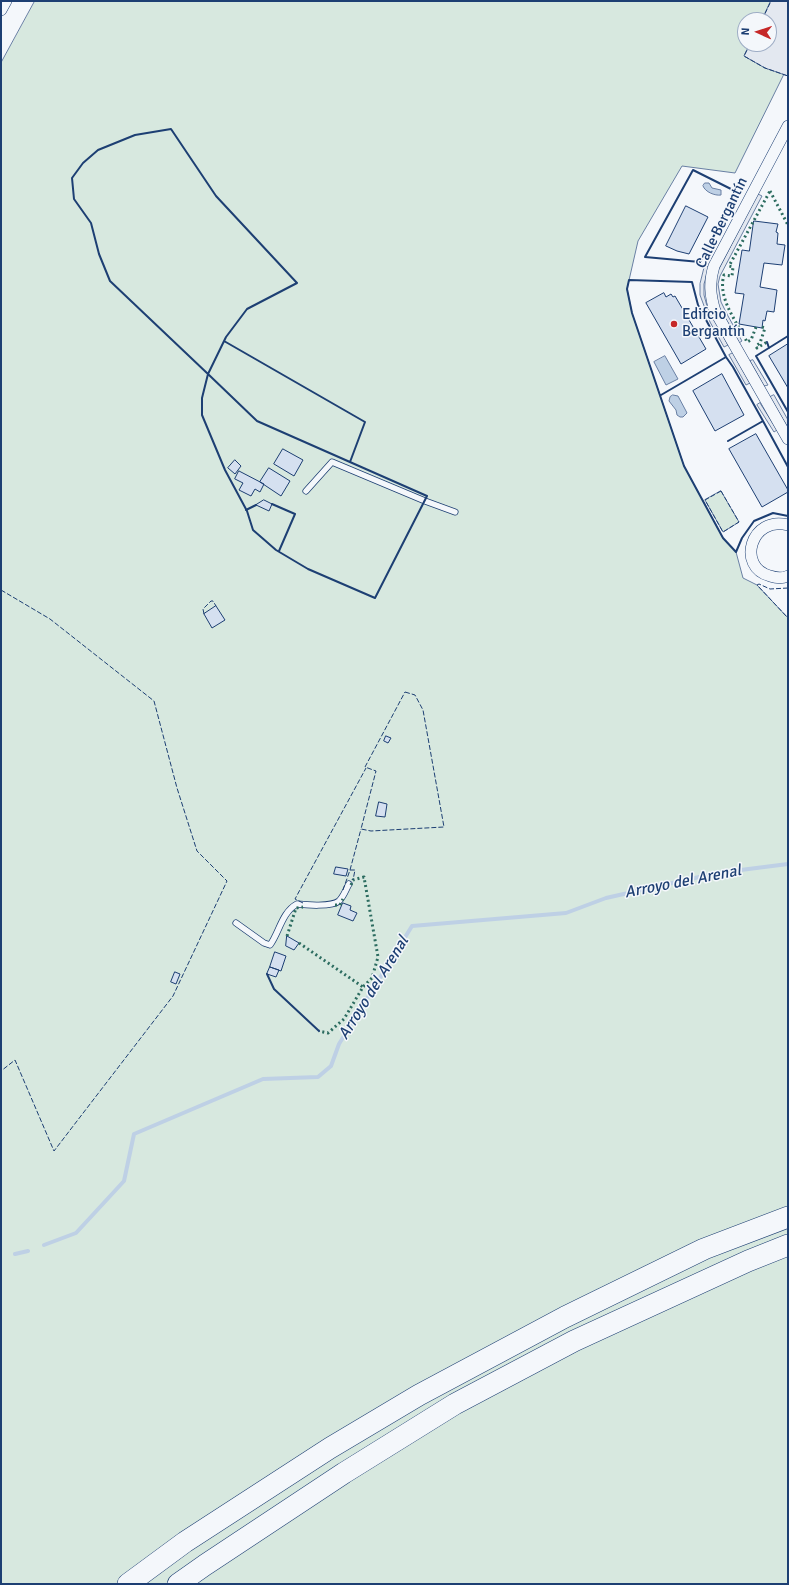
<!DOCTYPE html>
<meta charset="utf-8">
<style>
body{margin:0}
#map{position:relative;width:789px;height:1585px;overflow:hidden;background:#f4f7fb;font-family:Signika,sans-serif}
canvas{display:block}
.frame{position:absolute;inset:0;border:2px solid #1d3f73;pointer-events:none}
.north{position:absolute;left:737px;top:12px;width:40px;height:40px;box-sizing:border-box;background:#f4f7fb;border:1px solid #9eadc5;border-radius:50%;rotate:273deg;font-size:11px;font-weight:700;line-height:16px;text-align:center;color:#1d3f73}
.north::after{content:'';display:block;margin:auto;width:14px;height:18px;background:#c62828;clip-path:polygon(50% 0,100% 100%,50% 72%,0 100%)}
</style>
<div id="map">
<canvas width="789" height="1585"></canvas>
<div class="frame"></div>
<div class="north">N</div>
</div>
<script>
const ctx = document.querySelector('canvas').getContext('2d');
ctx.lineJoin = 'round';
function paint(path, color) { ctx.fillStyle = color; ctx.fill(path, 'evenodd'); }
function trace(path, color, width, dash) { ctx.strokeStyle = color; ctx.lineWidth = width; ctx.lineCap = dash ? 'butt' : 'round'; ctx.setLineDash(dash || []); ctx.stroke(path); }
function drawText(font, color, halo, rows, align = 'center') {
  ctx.font = font + ' Signika,sans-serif'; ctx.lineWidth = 3; ctx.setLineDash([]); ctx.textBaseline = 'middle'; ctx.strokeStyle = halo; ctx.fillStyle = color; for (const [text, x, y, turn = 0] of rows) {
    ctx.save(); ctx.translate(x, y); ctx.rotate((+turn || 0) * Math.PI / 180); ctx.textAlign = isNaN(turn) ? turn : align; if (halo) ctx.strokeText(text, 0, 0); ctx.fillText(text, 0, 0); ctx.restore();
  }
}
const green = new Path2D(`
 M 35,1 L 771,1 L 762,20 L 745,20 L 745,44 L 750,44 L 744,56 L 765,68 L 784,74 L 735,173 L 682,166 L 638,241 L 627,289 L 632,313 L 684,466 L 723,538 L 736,552 L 743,578 L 757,585 L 788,618 L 788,1584 L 1,1584 L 1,63 Z
 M 721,491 L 739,522 L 723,532 L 705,500 Z`);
paint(green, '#d7e8df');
trace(green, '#687fa3', 1);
const parking = new Path2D(`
 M 771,1 L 788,1 L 788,76 L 765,68 L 744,56 L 750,44 L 769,44 L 769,20 L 762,20 Z
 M 758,194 L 762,196 L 720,276 L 718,284 L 721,302 L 728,316 L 742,341 L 739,343 L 717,303 L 715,293 L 716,275 Z
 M 705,265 L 709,267 L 704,284 L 704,295 L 707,306 L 728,345 L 724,347 L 710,322 L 700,295 L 700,284 Z
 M 733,353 L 750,383 L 746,385 L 729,355 Z
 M 753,360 L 768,385 L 764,386 L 750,361 Z
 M 774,395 L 788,420 L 788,428 L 770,397 Z
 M 760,403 L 777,430 L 774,432 L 757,405 Z`);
paint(parking, '#e3e8f0');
trace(parking, '#687fa3', 1);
const water = new Path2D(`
 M 705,183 L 709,183 L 712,188 L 721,190 L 721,195 C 715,196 705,192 703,186 Z
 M 665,356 L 678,379 L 666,385 L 654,362 Z
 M 673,395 L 678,396 L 686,411 L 687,413 L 683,417 L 680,417 L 677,415 L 676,410 L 669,401 L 670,397 Z`);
paint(water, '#bed0e5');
trace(water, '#687fa3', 1);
trace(new Path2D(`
 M 44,1245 L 76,1233 L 124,1181 L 134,1134 L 263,1079 L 318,1077 L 331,1066 L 339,1044 L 412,926 L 566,913 L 606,898 L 717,873 L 788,864
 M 15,1254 L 28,1251`), '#bed0e5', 4);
const building = new Path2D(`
 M 686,206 L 708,217 L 689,254 L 677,251 L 666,246 Z
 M 754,221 L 778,224 L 776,232 L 778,233 L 777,244 L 785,245 L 782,265 L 764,263 L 760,287 L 777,290 L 774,312 L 767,311 L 765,321 L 763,320 L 762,328 L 739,324 L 744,294 L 735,293 L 742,250 L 749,251 Z
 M 664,293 L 666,297 L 671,294 L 673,297 L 675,296 L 706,349 L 681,364 L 646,303 Z
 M 788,344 L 788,388 L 769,356 Z
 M 722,374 L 744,415 L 715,431 L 693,391 Z
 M 756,434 L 788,490 L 788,492 L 762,507 L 729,449 Z
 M 283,449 L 303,460 L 294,476 L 274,464 Z
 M 235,460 L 241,466 L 235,474 L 228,468 Z
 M 269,468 L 290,481 L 281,496 L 260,482 Z
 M 239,471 L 264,484 L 260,492 L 255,489 L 251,496 L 239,490 L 243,483 L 235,479 Z
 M 264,500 L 272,504 L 269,511 L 256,505 Z
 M 216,606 L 225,620 L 212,628 L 204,614 Z
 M 386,736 L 391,738 L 388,743 L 384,741 Z
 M 379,802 L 387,804 L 385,817 L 376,816 Z
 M 336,867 L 348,869 L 346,876 L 334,874 Z
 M 343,903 L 351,906 L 350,910 L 357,913 L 353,921 L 338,915 Z
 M 287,936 L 299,943 L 294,950 L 286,946 Z
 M 275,952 L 286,956 L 281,971 L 270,967 Z
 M 270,967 L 279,970 L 276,977 L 267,974 Z
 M 175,972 L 180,974 L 176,984 L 171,982 Z`);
paint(building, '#d5e0f0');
trace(building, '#1d3f73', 1);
const lane = new Path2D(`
 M 306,491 L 332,462 L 425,501 L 455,512
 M 236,923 L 264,943 L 270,945 C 279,933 282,912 297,904 C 306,905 332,907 339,901 C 344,896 346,889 349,884`);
const street = new Path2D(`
 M 1,10 L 6,1
 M 788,126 L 714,266 C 709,282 710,295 715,311 L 788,439
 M 788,525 C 751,515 736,567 770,576 C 776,578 782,579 788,576`);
const highway = new Path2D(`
 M 128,1584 L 185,1542 L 330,1448 L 419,1395 L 565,1317 L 704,1249 L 788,1217
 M 178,1584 L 205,1565 L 344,1473 L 455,1404 L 574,1341 L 748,1261 L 788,1245`);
trace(lane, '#1d3f73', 7);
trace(street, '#1d3f73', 12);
trace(highway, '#1d3f73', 22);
trace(lane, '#f4f7fb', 5.5);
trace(street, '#f4f7fb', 11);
trace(highway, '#f4f7fb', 21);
trace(new Path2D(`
 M 770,191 L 788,225
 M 756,327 L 751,340 L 747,342 C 737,322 717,298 724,275 L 732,276 L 733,267 L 729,266 L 770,191
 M 762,327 L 765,328 L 760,343 L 756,346 L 757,348 L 767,342
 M 351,885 L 353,880 L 364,877 L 378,957 L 372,978 L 363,987
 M 335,905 L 340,905 L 343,899
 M 287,936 L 296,908 L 303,907
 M 299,943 L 363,987 L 344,1019 L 328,1033 L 319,1031`), '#2c6c60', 3, [2, 3]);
trace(new Path2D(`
 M 762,20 L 771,1
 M 750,44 L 744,56 L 765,68 L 788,76
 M 721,491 L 739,522 L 723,532 L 705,500 Z
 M 788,588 L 770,589 L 759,584 L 757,585 L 788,618
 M 1,590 L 50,619 L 154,701 L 177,788 L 197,851 L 227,881 L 173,996 L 54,1151 L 15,1060 L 1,1071
 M 204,614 L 203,609 L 211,601 L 213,601 L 216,606
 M 405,692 L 415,695 L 423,710 L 444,827 L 371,831 L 361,829 L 376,771 L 365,767 Z
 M 350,870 L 361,829
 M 343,890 L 350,870 L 355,870 L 353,880
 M 303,903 L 295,899 L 366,768`), '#1d3f73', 1, [5, 2]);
trace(new Path2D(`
 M 171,129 L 216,196 L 297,283 L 247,309 L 226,337 L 208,374 L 110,281 L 99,254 L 91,223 L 74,199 L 72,178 L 83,163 L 98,150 L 135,135 Z
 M 693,170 L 737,192 L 700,262 L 645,257 Z
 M 788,336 L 756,356 L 788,412
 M 224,341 L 365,422 L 350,462
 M 767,342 L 769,348
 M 726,357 L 698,305 L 692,282 L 629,280 L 627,289 L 632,313 L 684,466 L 723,538 L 736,552 L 742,538 L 754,521 L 773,513 L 788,516
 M 208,374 L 257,421 L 427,496 L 375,598 L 308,569 L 276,550 L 253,530 L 247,511 L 225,470 L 202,415 L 202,398 Z
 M 661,395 L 726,357 L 733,367 L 763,421 L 728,441
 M 763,421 L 788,467
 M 272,504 L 295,514 L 279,551
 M 246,510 L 256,505
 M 267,974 L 274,989 L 319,1031`), '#1d3f73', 2);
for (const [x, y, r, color] of [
 [674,324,4,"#c62828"]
]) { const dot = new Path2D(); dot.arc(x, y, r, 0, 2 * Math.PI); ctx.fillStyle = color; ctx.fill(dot); trace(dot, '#f4f7fb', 1.5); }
drawText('15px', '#1d3f73', '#f4f7fb', [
 ["Calle Bergantín",722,223,-64]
]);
drawText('15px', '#1d3f73', '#f4f7fb', [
 ["Edifcio",682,315],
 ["Bergantín",682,332]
], 'left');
drawText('italic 16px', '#1d3f73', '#f4f7fb', [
 ["Arroyo del Arenal",683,882,-11],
 ["Arroyo del Arenal",374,988,-58]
]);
</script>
